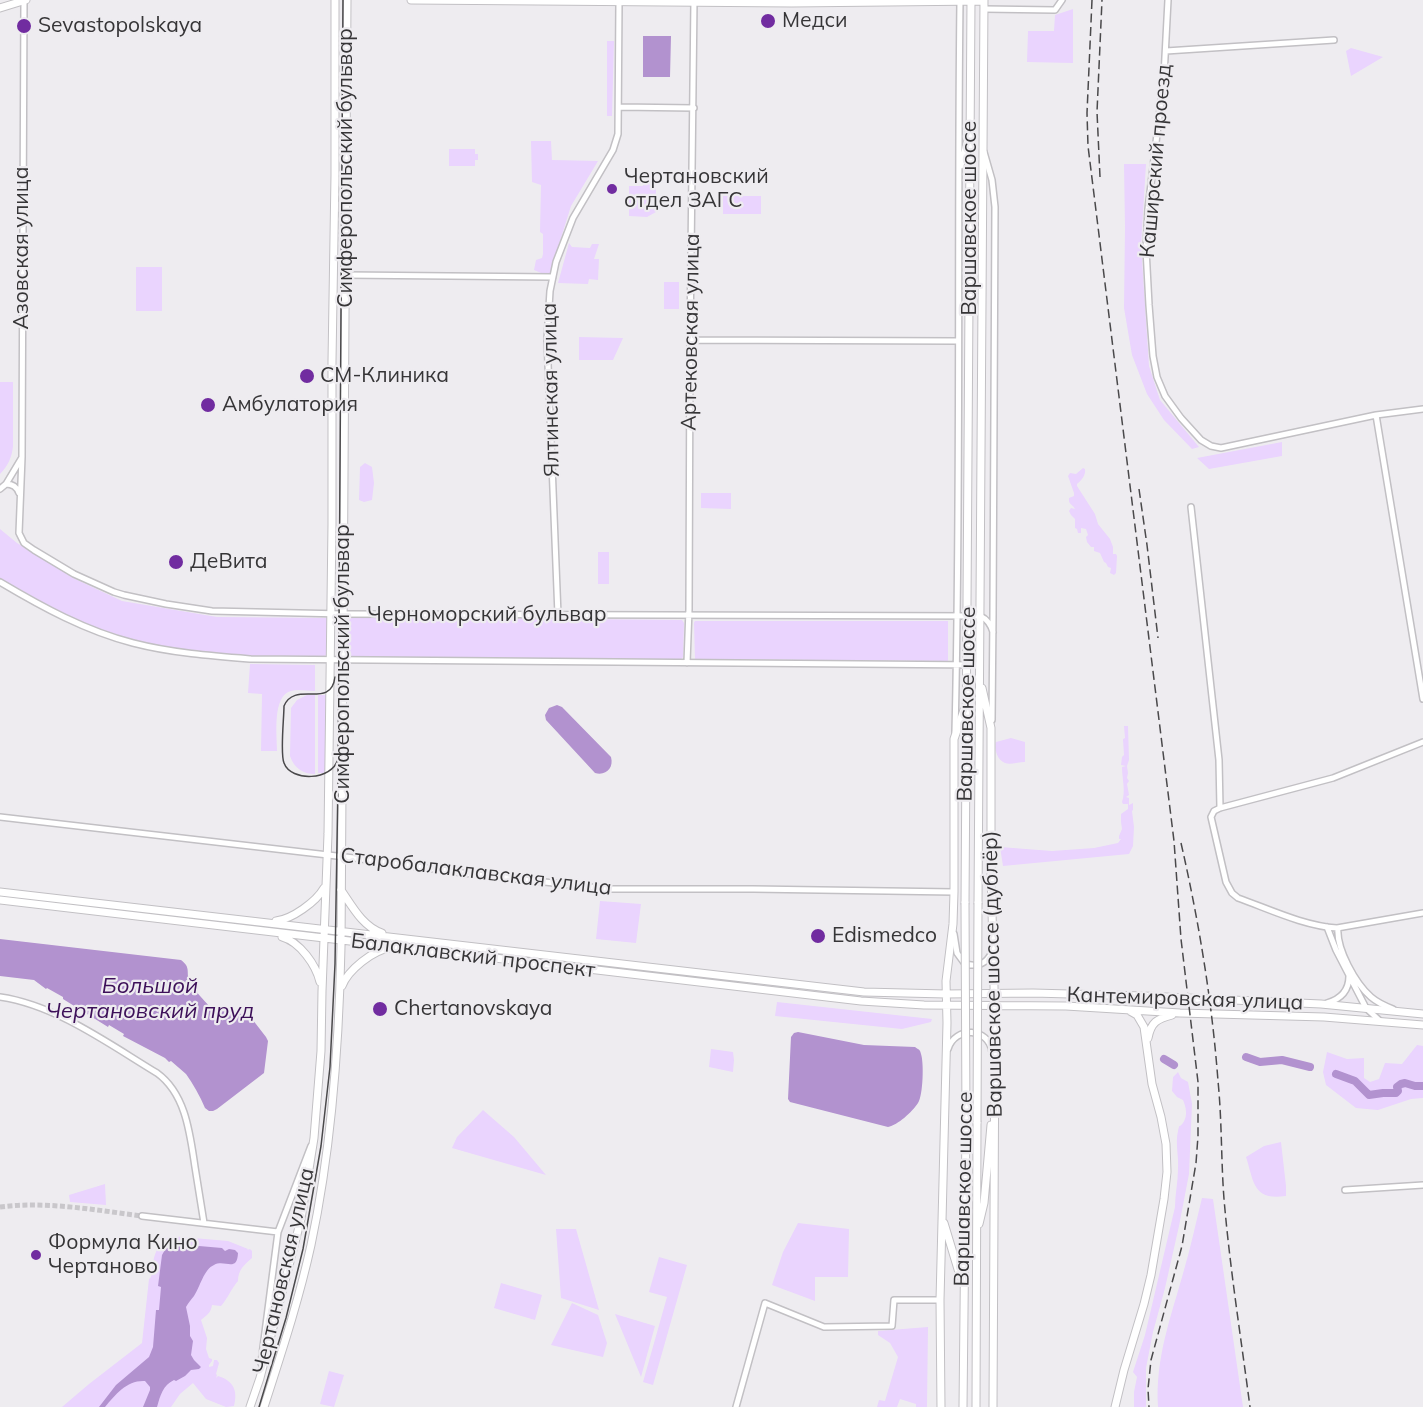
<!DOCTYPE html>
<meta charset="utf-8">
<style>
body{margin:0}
canvas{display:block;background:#eeecf0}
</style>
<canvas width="1423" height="1407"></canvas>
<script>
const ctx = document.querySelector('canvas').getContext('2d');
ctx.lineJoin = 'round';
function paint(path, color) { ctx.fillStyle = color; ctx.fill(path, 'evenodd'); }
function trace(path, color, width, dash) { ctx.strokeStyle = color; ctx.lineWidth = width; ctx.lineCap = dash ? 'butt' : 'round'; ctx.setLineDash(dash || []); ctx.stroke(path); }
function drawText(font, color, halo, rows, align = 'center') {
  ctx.font = font + ' Mulish,sans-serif'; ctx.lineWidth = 4.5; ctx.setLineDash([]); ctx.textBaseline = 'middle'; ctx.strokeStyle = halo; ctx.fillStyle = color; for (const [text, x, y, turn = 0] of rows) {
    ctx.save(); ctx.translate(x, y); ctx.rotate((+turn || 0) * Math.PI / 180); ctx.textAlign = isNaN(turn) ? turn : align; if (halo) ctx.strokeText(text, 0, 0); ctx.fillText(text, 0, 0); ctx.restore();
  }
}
paint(new Path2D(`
 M 1073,9 L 1073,63 L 1027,62 L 1028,31 L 1054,31 L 1055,15 Z
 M 607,41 L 614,41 L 612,116 L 607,116 Z
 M 1351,48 L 1383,57 L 1351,76 L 1346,51 Z
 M 531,141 L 551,141 L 552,160 L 598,161 L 571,206 L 550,273 L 541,273 L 534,270 L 536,260 L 542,258 L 543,254 L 543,234 L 540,232 L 541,185 L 532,182 Z
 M 449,149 L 475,149 L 475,154 L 478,154 L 478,160 L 475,160 L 475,166 L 449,166 Z
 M 1146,164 L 1141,245 L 1149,366 L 1160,400 L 1199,447 L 1192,449 L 1164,420 L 1147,394 L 1132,355 L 1124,308 L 1125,228 L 1124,164 Z
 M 656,182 L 656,212 L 647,217 L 629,216 L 629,186 L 643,186 L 643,183 Z
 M 723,196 L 761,196 L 761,214 L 723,214 Z
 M 569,243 L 572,247 L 590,248 L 592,244 L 599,244 L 594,259 L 599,259 L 598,280 L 589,279 L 588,284 L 558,283 Z
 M 136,267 L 162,267 L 162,311 L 136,311 Z
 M 664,282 L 679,282 L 679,309 L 664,309 Z
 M 579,337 L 623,338 L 613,360 L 579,360 Z
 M 0,382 L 13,382 L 13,446 C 12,457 8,466 0,474 Z
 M 1282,442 L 1282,456 L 1209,469 L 1197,458 Z
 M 365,463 L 372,467 L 374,483 L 372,500 L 364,502 L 359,500 L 360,467 Z
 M 1083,468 L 1085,469 C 1086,475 1082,480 1077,484 L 1077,486 L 1095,514 L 1098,524 L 1110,539 L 1113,547 L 1113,554 L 1116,554 L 1117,556 L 1116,573 L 1114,575 L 1110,573 L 1111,568 L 1108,567 L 1106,563 L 1104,562 L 1100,553 L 1094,551 L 1094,547 L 1091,547 L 1087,542 L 1086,537 L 1088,535 L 1086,529 L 1081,528 L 1081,533 L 1078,533 L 1077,529 L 1075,528 L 1075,519 L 1071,515 L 1069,511 L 1071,508 L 1075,509 C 1073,504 1068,505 1069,498 L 1074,496 L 1074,493 L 1068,476 L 1070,473 L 1076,474 Z
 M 701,493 L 731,493 L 731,509 L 701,508 Z
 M 0,529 L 17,543 L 73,578 L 122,601 L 217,617 L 328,618 L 327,650 L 326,655 L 322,657 C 280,657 237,658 195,652 C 123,642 60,618 0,579 Z
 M 598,552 L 609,552 L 609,584 L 598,584 Z
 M 352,617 L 682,620 L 684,623 L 683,657 L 680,661 L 353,659 L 347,652 L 347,622 Z
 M 695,621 L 948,621 L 948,661 L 695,659 L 694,623 Z
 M 250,664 L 315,665 L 315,691 C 307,691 298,689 291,691 C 272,696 277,735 277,751 L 261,751 L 262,694 L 248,693 Z
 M 307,695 L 315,695 L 315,774 C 303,774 294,768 290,756 L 291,708 L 297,700 Z
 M 318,695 L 326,695 L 326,769 L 323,773 L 318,773 Z
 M 1124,726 L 1128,726 L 1129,760 L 1127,766 L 1128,773 L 1127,778 L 1129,781 L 1127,784 L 1129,795 L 1126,797 L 1129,798 L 1129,805 L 1133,803 L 1133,810 L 1132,811 L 1134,827 L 1133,846 L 1129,854 L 1003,866 L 1000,847 L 1052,851 L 1094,848 L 1118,843 L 1121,839 L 1119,839 L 1119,836 L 1122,829 L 1121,822 L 1121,814 L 1128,809 L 1128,804 L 1123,804 L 1122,802 C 1126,791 1122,779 1122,767 L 1126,766 L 1121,765 L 1122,757 L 1124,755 L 1123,739 L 1125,738 Z
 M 1011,738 L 1025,742 L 1025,762 C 1019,762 1010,765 1005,763 C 997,760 994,749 996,742 Z
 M 600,901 L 641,904 L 636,943 L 596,939 Z
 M 777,1002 L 932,1019 L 931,1022 L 902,1029 L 775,1016 Z
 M 1417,1045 L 1423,1046 L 1423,1098 L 1411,1099 L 1378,1110 L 1356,1108 L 1326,1085 L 1323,1072 L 1327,1052 L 1347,1059 L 1364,1058 L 1364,1078 L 1370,1082 L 1379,1079 L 1385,1063 L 1402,1064 Z
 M 711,1049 L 733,1052 L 734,1060 L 733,1072 L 709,1067 Z
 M 1178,1072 L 1181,1078 L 1188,1082 L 1192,1104 L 1189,1174 L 1179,1226 L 1165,1288 L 1153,1332 L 1146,1368 L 1146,1407 L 1134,1407 L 1134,1392 L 1137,1377 L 1133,1372 L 1145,1335 L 1175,1207 C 1175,1194 1178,1182 1178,1169 C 1179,1156 1175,1144 1178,1131 C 1180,1123 1178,1129 1183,1123 C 1188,1116 1186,1107 1183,1100 L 1177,1097 L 1172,1091 L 1173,1077 Z
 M 483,1110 L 514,1137 L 546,1175 L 452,1148 L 457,1137 Z
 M 1281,1142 L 1286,1186 L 1286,1196 C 1253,1201 1254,1182 1246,1157 L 1264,1146 Z
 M 105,1184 L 106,1205 L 70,1202 L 69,1195 Z
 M 1202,1198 L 1213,1199 L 1243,1407 L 1158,1407 C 1155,1358 1171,1317 1184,1270 C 1191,1246 1196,1222 1202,1198 Z
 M 798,1223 L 849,1229 L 848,1277 L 815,1277 L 815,1301 L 772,1285 L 783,1252 Z
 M 576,1229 L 599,1310 L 561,1298 L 556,1229 Z
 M 170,1236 L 228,1241 L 248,1249 L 247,1250 L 250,1249 L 252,1251 L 252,1258 C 244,1265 238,1270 238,1281 C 231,1289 228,1298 221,1306 L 212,1305 C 211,1313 206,1316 201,1320 L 207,1338 L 206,1349 L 209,1358 L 212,1359 L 212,1361 L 209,1365 L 209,1367 L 213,1366 L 214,1360 L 217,1360 L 219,1363 L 216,1374 L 217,1375 L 216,1378 L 218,1376 C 234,1381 238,1391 234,1406 L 226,1407 L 206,1399 L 193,1383 L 180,1394 L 171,1407 L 62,1407 L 89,1384 L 142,1343 L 149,1279 L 151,1277 C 153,1261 154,1245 170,1236 Z
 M 659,1257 L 687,1265 L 653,1385 L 643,1382 L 667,1297 L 649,1292 Z
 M 501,1283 L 542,1295 L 535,1320 L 494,1308 Z
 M 572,1303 L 598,1315 L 607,1343 L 603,1357 L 551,1345 Z
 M 615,1314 L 655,1326 L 641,1377 Z
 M 928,1327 L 927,1407 L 916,1407 L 916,1404 L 900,1399 L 897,1407 L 877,1407 L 879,1400 L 885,1401 L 898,1357 L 890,1343 L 878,1335 L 878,1331 Z
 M 329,1371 L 344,1375 L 334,1407 L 320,1404 Z`), '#ead4fe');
paint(new Path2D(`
 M 643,36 L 671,36 L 670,77 L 643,77 Z
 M 557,705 L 562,707 L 611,757 C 614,768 606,776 595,773 L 546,720 L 545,715 L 549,708 Z
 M 0,939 L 181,960 C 192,968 185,973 190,983 C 195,991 204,1000 210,1007 L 214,1010 L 249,1015 L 266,1037 L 268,1041 L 264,1073 L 217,1109 L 213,1111 L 209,1111 L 205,1108 C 200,1096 193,1084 186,1074 L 171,1061 L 169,1062 L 165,1058 L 123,1036 L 124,1034 L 109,1025 L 108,1027 L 63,999 L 63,997 L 47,988 L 46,989 L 34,980 L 0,976 Z
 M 798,1032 L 864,1045 L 915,1047 C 919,1050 920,1049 921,1054 C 924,1063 923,1095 918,1103 C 912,1112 898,1125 888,1127 L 790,1102 L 788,1099 L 791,1037 L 794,1033 Z
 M 176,1244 L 222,1248 L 225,1251 L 229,1249 L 235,1250 L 238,1253 C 237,1273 225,1259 214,1265 C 204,1269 200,1287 194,1296 C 191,1300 188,1303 186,1307 L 190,1326 L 190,1336 L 193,1341 L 191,1355 L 194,1360 L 201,1367 L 199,1369 L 191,1370 L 185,1376 L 176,1381 L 174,1380 C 163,1385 160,1396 157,1407 L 143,1407 L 150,1390 L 150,1387 L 145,1381 C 127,1380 116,1394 105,1407 L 99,1407 L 116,1385 L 149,1357 L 153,1347 L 156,1310 L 159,1310 L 161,1287 L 158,1286 L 162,1255 L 166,1248 L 170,1247 L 171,1245 Z`), '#b292cf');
trace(new Path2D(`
 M 1246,1057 L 1260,1062 L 1282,1060 L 1310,1067
 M 1164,1059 L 1174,1065
 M 1336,1074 L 1355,1081 L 1369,1095 L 1383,1093 L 1396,1093 L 1398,1091 L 1397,1087 L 1401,1084 L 1405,1083 L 1415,1086 L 1423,1086`), '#b292cf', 8);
trace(new Path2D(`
 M 0,1207 C 47,1201 95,1210 142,1216`), '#c9c7cb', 5, [5, 2.5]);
const minor = new Path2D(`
 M 24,0 L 22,457 L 19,533 L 24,543 L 34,550 L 74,574 L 114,592 L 124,595 L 166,604 L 212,611 L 343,614 L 980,616 C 987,619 991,625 993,632
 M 1168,0 L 1164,76 L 1148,209 L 1146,249 L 1149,305 L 1153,356 L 1157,377 L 1165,396 L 1181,418 L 1201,440 L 1211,446 L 1221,448 L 1376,415 L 1423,409
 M 984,9 L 1055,10 L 1062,0
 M 1166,51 L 1334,40
 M 619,107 L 694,108
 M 984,152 L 992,180 L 995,207 L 993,615 L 992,720
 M 961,166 L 968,134
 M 345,275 L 553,277
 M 690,340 L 958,341
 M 1376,415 L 1423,699
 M 6,484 C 13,484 17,487 19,493
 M 0,489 L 6,484 L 21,459
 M 1191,507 L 1219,760 L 1220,808
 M 0,582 C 42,607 86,631 133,643 C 172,653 212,656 251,659 L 980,665
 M 558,615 L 547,339 L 550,291 L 556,262 L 573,218 L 613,150 L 618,134 L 619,1
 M 687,663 L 689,609 L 690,340 L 694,0
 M 955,732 C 961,488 957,244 960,1
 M 1423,742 L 1333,778 L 1220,808 L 1214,811 L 1211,817 L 1226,882 L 1232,893 L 1238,898 C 1269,909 1304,926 1337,928 L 1423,913
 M 0,817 L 354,858 L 463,873 L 608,889 L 753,889 L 954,892
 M 1327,927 L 1336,950 L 1366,1008 L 1380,1021
 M 1338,928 C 1336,949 1356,984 1371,997 C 1378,1003 1385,1006 1393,1009
 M 954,934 L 957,953 L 965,964 C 977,967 986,965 992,952
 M 0,997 C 56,1005 109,1044 157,1073 C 186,1094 190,1134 195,1167 C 198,1186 201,1205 204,1223
 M 1327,1003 C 1341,999 1349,991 1349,976
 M 948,1049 C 955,1026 989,1027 992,1052
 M 1345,1190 L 1423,1185
 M 142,1216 L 278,1232
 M 261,1363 L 278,1232 L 311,1146
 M 736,1407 L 765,1303 L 824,1327 L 892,1326 L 894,1300 L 940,1300`);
const major = new Path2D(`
 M 411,0 L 792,3 L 984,1
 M 0,8 L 26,0
 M 982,688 L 991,728 L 991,874 L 995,1023 L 993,1407
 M 341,890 C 352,906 363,927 382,933
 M 0,892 L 864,992 L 946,994 L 1033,993 L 1144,996 L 1321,1004 L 1423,1014
 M 0,900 L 861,1001 L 924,1005 L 1066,1006 L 1180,1013 L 1324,1017 L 1423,1025
 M 965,903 L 971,0
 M 978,903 L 984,0
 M 276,921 C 292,919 316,902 324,888
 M 282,937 C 300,942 316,965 320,982
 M 342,986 C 348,970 373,950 390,948
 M 1148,1038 C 1151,1022 1157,1019 1172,1015
 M 944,1223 L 960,1276
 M 979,1224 L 984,1203 L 991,1125
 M 250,1407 L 260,1378 L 301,1219 L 314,1138 L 321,1051 L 322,991 L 328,834 L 332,524 L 332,361 L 335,175 L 335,0
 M 264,1407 C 281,1354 299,1300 311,1245 C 332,1147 339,1047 341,947 L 347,0
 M 941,1407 L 940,1300 L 947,1023 L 946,981 L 953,924 L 954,892 L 954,739 L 964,710
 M 963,1407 L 966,1122
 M 976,1407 L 977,1122
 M 1115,1407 L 1124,1370 L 1144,1304 L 1151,1275 L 1164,1199 L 1167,1172 L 1166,1144 L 1161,1117 L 1152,1084 L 1144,1027 L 1137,1015 L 1130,1011`);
trace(minor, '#c2c0c4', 8);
trace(major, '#c2c0c4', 9);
trace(minor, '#fff', 5);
trace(major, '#fff', 7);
trace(new Path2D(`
 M 335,677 C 331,710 295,680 284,706 C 284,718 280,754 284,763 C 291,782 332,781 338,759
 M 259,1407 L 286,1318 L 303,1249 L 321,1146 L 330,1067 L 335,964 L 338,782 L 343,0`), '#4a494b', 1.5);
trace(new Path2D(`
 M 1092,0 L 1087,113 L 1088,146 L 1174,841 L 1181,939 L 1198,1082 L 1198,1136 L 1196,1163 L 1182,1246 L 1151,1360 L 1148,1389 L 1149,1407
 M 1100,177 L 1097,112 L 1102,0
 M 1139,489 L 1147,545 L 1158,638
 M 1181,843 C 1199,922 1212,1001 1218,1081 C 1222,1121 1221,1160 1224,1199 C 1230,1269 1241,1338 1250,1407`), '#4a494b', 1.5, [9, 4.5]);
const majorBridge = new Path2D(`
 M 965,903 L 966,1122
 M 977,1122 L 978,903`);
trace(majorBridge, '#c2c0c4', 9, []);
trace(majorBridge, '#fff', 7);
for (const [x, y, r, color] of [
 [768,21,8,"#712ca0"],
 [24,26,8,"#712ca0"],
 [612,189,6,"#712ca0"],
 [307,376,8,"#712ca0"],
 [208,405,8,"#712ca0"],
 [176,562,8,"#712ca0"],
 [818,936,8,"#712ca0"],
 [380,1009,8,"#712ca0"],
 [36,1255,6,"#712ca0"]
]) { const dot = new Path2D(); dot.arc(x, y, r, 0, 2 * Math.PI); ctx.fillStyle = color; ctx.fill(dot); trace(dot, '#eeecf0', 2); }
drawText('21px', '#363537', '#eeecf0', [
 ["Медси",782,21],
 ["Sevastopolskaya",38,26],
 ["Чертановский",624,177],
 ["отдел ЗАГС",624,201],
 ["СМ-Клиника",320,376],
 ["Амбулатория",222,405],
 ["ДеВита",190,562],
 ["Edismedco",832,936],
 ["Chertanovskaya",394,1009],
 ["Формула Кино",48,1243],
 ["Чертаново",48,1267]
], 'left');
drawText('21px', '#363537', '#eeecf0', [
 ["Каширский проезд",1156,161,-85],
 ["Симферопольский бульвар",346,168,-90],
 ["Варшавское шоссе",970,218,-90],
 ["Азовская улица",22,248,-90],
 ["Артековская улица",691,332,-89],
 ["Ялтинская улица",551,390,-91],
 ["Черноморский бульвар",487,615],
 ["Симферопольский бульвар",343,664,-90],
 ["Варшавское шоссе",967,704,-89],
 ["Старобалаклавская улица",476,872,7],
 ["Балаклавский проспект",473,956,7],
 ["Варшавское шоссе (дублёр)",993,974,-91],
 ["Кантемировская улица",1185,999,2],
 ["Варшавское шоссе",964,1189,-89],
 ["Чертановская улица",284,1271,-77]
]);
drawText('italic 22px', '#3d1059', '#eeecf0', [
 ["Большой",150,986],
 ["Чертановский пруд",150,1011]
]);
</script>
